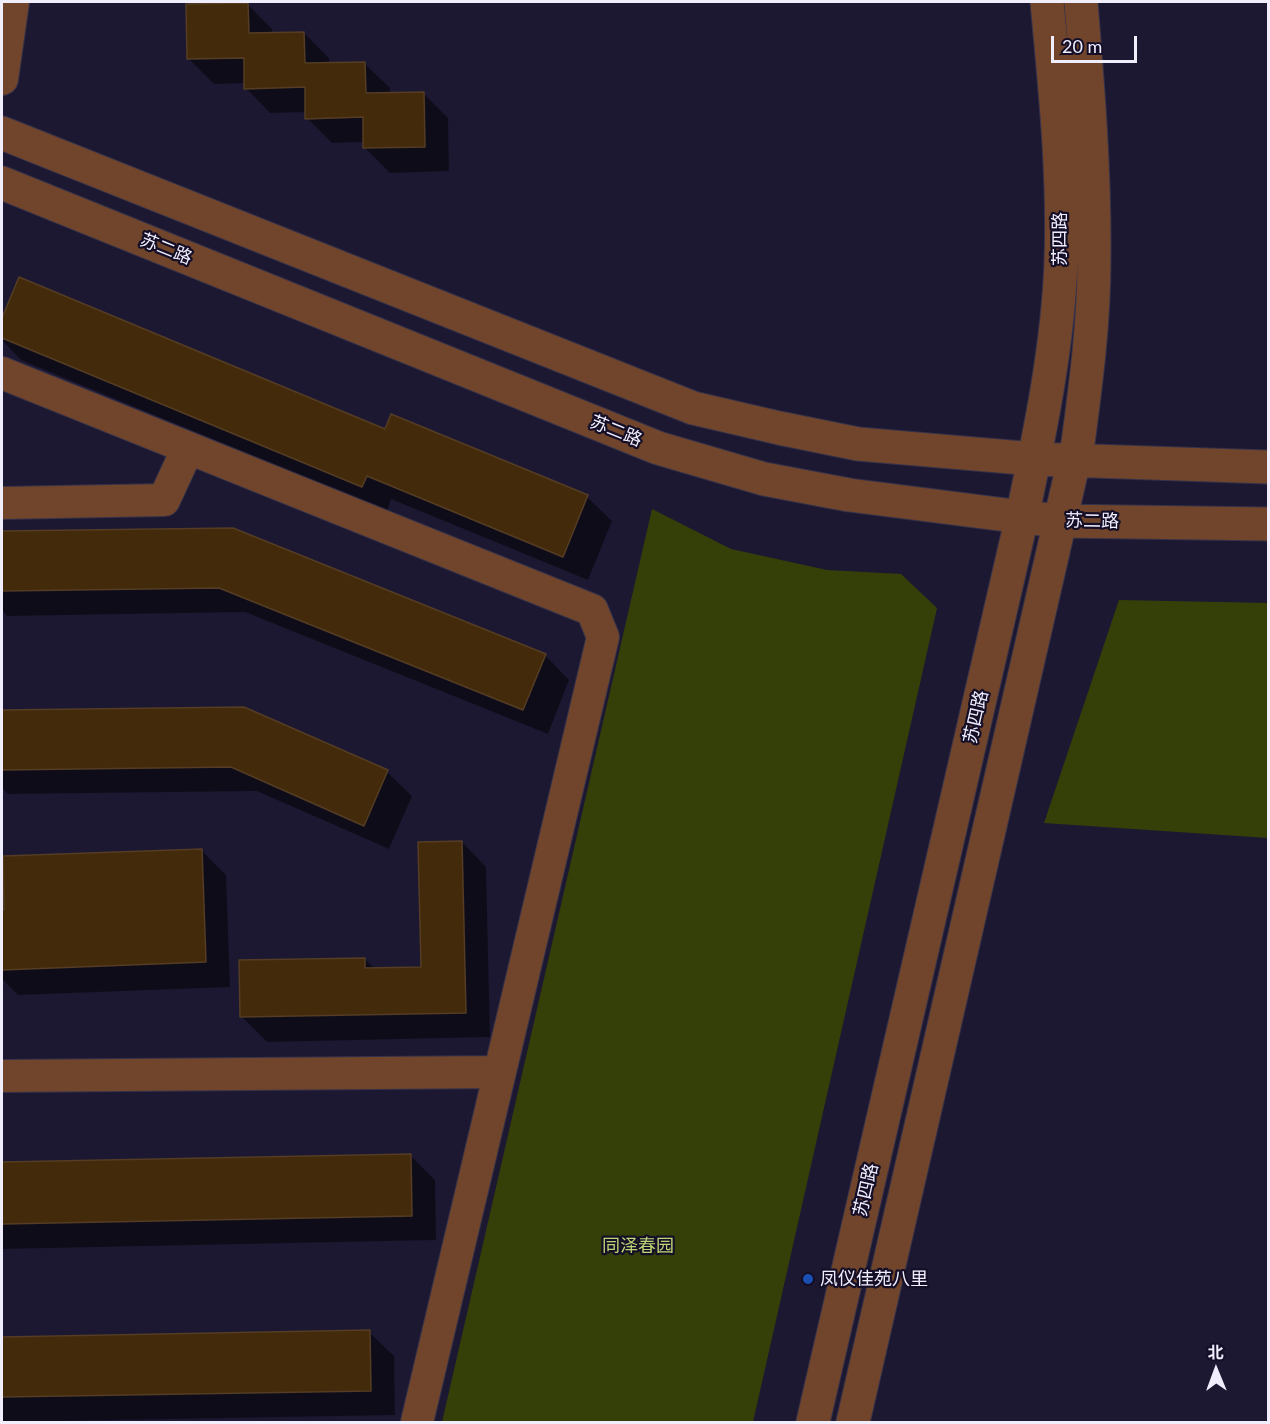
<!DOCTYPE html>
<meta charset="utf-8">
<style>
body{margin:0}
#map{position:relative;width:1270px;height:1424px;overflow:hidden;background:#1d1832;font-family:Lato,"Noto Sans SC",sans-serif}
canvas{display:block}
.frame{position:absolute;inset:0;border:3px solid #f0eefd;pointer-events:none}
.north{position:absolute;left:1186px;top:1340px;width:60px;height:60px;-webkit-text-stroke:4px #140e27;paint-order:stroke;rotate:359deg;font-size:16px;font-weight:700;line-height:24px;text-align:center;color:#f0eefd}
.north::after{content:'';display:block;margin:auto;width:21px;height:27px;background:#f0eefd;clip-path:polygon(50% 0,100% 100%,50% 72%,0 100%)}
.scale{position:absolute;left:1051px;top:36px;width:86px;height:27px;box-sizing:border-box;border:3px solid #f0eefd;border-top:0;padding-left:8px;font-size:18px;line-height:21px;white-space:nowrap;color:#f0eefd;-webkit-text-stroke:4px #140e27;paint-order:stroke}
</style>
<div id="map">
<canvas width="1270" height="1424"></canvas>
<div class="frame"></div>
<div class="north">北</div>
<div class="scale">20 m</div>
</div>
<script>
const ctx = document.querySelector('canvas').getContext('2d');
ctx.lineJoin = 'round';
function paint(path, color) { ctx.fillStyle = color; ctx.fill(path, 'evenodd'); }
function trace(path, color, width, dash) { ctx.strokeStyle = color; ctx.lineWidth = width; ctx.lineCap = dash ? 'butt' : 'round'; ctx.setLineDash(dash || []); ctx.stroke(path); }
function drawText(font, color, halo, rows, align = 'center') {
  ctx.font = font + ' Lato,"Noto Sans SC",sans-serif'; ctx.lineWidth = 4.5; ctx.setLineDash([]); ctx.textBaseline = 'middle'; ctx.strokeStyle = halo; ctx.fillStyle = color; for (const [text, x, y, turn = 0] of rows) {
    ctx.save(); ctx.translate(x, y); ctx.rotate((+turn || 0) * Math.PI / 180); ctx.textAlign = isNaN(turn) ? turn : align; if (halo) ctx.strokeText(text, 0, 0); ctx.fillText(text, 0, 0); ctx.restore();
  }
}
paint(new Path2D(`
 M 652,509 L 731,549 L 827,570 L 901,574 L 937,608 L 753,1422 L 442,1422 Z
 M 1119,600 L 1268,603 L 1268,838 L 1044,823 Z`), '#354009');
paint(new Path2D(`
 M 247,4 L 272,29 L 272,34 L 304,33 L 329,58 L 329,64 L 365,64 L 390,88 L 390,94 L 423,93 L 448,118 L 449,171 L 390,173 L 365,148 L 365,142 L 332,143 L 307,118 L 307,112 L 270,113 L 246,88 L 246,83 L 214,84 L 189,59 Z
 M 19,279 L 386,431 L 587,497 L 612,521 L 588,580 L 391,499 L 387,511 L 21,360 L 2,340 L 2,322 Z
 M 232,529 L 545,655 L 569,680 L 548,734 L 245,612 L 7,616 L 2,610 L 2,533 Z
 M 244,709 L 387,772 L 412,796 L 389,849 L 257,791 L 8,794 L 2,788 L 2,712 Z
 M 462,842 L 486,867 L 490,1037 L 267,1042 L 242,1017 L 365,959 L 375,969 L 423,969 Z
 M 201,850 L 226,875 L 230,987 L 18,995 L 2,979 L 2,911 Z
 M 410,1155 L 435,1180 L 436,1240 L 2,1249 L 2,1163 Z
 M 369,1332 L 394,1356 L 395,1415 L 2,1422 L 2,1338 Z`), '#0007');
const building = new Path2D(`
 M 248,3 L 249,33 L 304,32 L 305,63 L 365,62 L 366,93 L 424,92 L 425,147 L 363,148 L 363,117 L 305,119 L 305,87 L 244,89 L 244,58 L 187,59 L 186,4 Z
 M 19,277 L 385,429 L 391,414 L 588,495 L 563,557 L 367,476 L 362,487 L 2,338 L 2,318 Z
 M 233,528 L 546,654 L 523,710 L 219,588 L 2,591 L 2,531 Z
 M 244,707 L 388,770 L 364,826 L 231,767 L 2,770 L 2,710 Z
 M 462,841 L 466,1013 L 240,1017 L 239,960 L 365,958 L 365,968 L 421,967 L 418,842 Z
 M 202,849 L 206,962 L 2,970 L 2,910 L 4,910 L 3,856 Z
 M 411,1154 L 412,1216 L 2,1224 L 2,1162 Z
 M 370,1330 L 371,1391 L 2,1397 L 2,1337 Z`);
paint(building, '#432a0a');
trace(building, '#543d24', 1.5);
const minor = new Path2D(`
 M 2,79 L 13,2
 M 2,373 L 592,610 L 603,637 L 417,1422
 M 2,503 L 164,500 L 188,448
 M 2,1076 L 500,1072`);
const tertiary = new Path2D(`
 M 2,133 L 693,408 L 779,428 L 858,444 L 1034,459 L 1268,467
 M 2,183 L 658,448 L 764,479 L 849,495 L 1022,517 L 1060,521 L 1268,524
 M 813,1422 L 1022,517 C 1040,433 1058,346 1061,261 C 1064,174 1055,88 1047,2
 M 853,1422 L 1078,443 C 1086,383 1094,322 1094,261 C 1095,174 1088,88 1081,2`);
trace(minor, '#36324a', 34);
trace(tertiary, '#36324a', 35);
trace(minor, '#70452b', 32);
trace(tertiary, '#70452b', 33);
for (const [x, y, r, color] of [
 [808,1279,6,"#1a4fb4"]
]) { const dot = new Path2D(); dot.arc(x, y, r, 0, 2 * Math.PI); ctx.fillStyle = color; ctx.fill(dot); trace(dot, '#140e27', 2); }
drawText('18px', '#f0eefd', '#140e27', [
 ["苏四路",1060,239,-90],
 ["苏二路",166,249,22],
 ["苏二路",616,431,22],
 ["苏二路",1092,521,1],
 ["苏四路",976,717,-77],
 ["苏四路",866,1190,-77]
]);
drawText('18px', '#bcd473', '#140e27', [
 ["同泽春园",638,1246]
]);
drawText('18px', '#f0eefd', '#140e27', [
 ["凤仪佳苑八里",820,1279]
], 'left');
</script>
